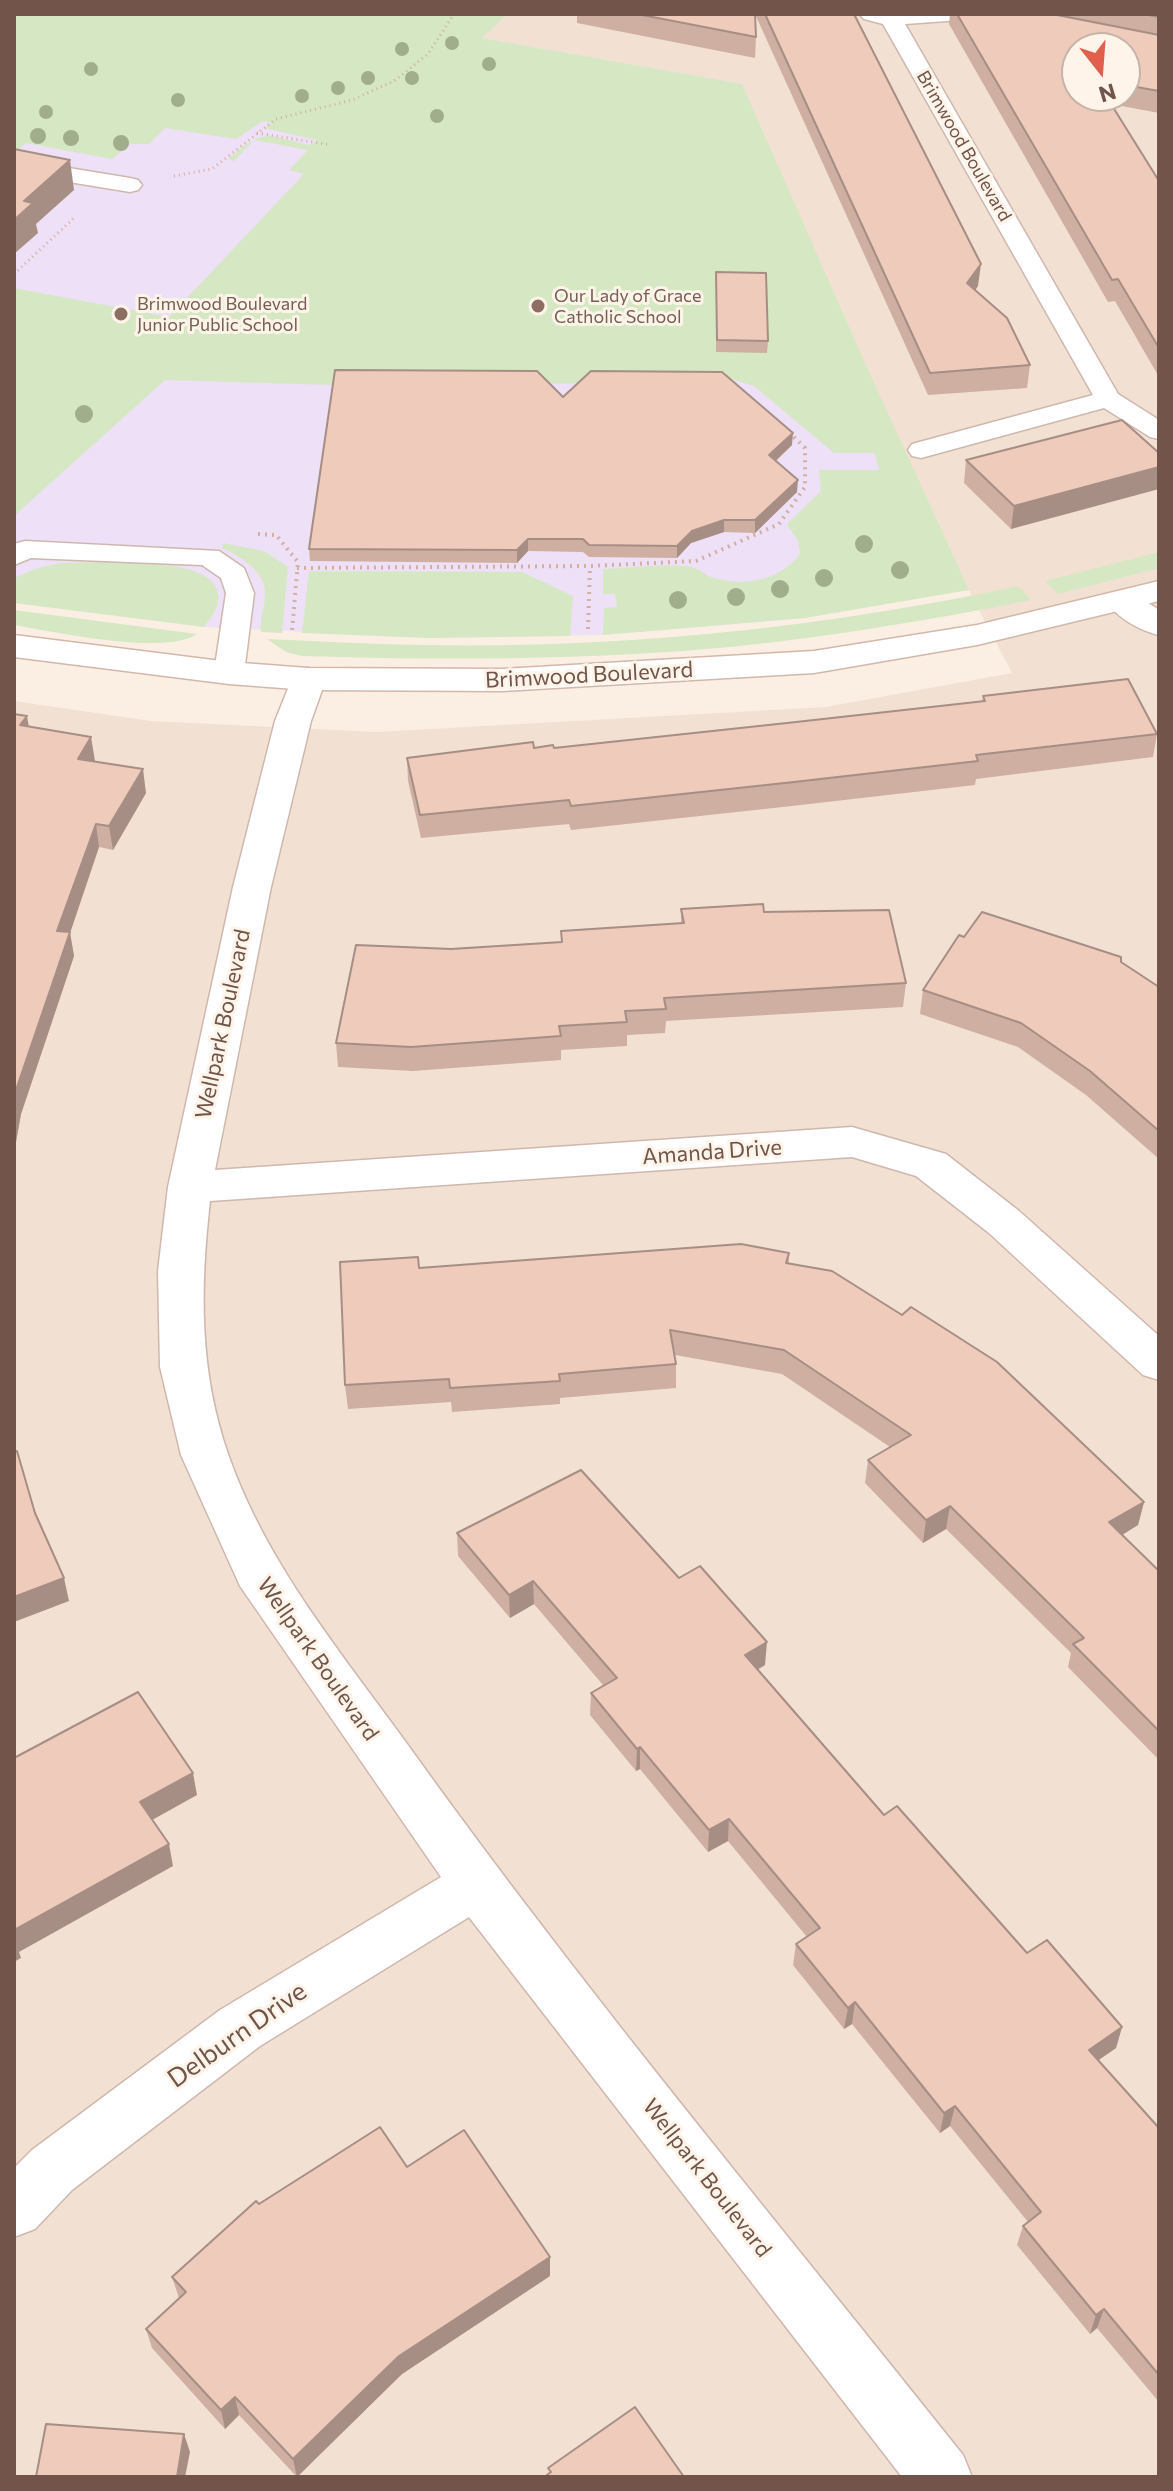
<!DOCTYPE html>
<style>
body{margin:0}
#map{position:relative;width:1173px;height:2491px;overflow:hidden;background:#fbefe3;font-family:Commissioner,sans-serif}
canvas{display:block}
.frame{position:absolute;inset:0;border:16px solid #72544a;pointer-events:none}
.north{position:absolute;left:1061px;top:32px;width:80px;height:80px;box-sizing:border-box;background:#fef4e9;border:2px solid #c6b4a9;border-radius:50%;rotate:163deg;font-size:22px;font-weight:700;line-height:32px;text-align:center;color:#72544a}
.north::after{content:'';display:block;margin:auto;width:28px;height:36px;background:#e05f4d;clip-path:polygon(50% 0,100% 100%,50% 72%,0 100%)}
</style>
<div id="map">
<canvas width="1173" height="2491"></canvas>
<div class="frame"></div>
<div class="north">N</div>
</div>
<script>
const ctx = document.querySelector('canvas').getContext('2d');
ctx.lineJoin = 'round';
function paint(path, color) { ctx.fillStyle = color; ctx.fill(path, 'evenodd'); }
function trace(path, color, width, dash) { ctx.strokeStyle = color; ctx.lineWidth = width; ctx.lineCap = dash ? 'butt' : 'round'; ctx.setLineDash(dash || []); ctx.stroke(path); }
function drawText(font, color, halo, rows, align = 'center') {
  ctx.font = font + ' Commissioner,sans-serif'; ctx.lineWidth = 6; ctx.setLineDash([]); ctx.textBaseline = 'middle'; ctx.strokeStyle = halo; ctx.fillStyle = color; for (const [text, x, y, turn = 0] of rows) {
    ctx.save(); ctx.translate(x, y); ctx.rotate((+turn || 0) * Math.PI / 180); ctx.textAlign = isNaN(turn) ? turn : align; if (halo) ctx.strokeText(text, 0, 0); ctx.fillText(text, 0, 0); ctx.restore();
  }
}
paint(new Path2D(`
 M 508,14 L 1159,14 L 1159,2477 L 14,2477 L 14,701 L 151,721 L 376,732 L 826,707 L 1012,673 L 961,576 L 481,38 ZM 1077,48 L 1125,48 L 1125,96 L 1077,96 Z`), '#f2e1d2');
paint(new Path2D(`
 M 14,14 L 508,14 L 482,38 L 742,84 L 806,234 L 961,576 L 805,618 L 603,635 L 429,638 L 204,627 L 14,597 Z`), '#ede0f7');
paint(new Path2D(`
 M 14,14 L 508,14 L 482,38 L 742,84 L 865,363 L 969,590 L 805,618 L 603,635 L 604,608 L 617,607 L 615,594 L 603,594 L 603,569 C 631,568 664,563 692,567 C 700,569 706,576 714,578 C 745,587 781,580 800,554 L 798,541 L 787,524 L 821,491 L 819,470 L 879,470 L 875,453 L 834,453 L 754,386 L 708,372 L 674,384 L 336,382 L 335,385 L 165,380 L 14,516 L 14,288 L 169,317 L 304,174 L 289,170 L 308,150 L 254,140 L 234,161 L 228,159 C 265,127 265,135 310,145 L 317,140 L 264,128 L 272,123 L 263,121 L 236,139 L 165,128 L 149,144 L 130,144 L 112,159 L 26,143 L 14,154 Z
 M 223,543 L 264,551 L 288,567 L 282,633 L 261,632 C 259,618 266,606 265,593 C 265,571 240,556 222,548 Z
 M 1159,552 L 1159,568 L 1058,594 L 1045,581 Z
 M 60,563 C 89,563 235,550 217,606 C 215,613 208,621 204,627 L 14,603 L 14,578 L 35,569 Z
 M 309,571 L 522,572 L 573,596 L 570,636 L 429,638 L 302,633 Z
 M 1018,586 L 1031,600 C 916,623 800,642 684,651 C 556,660 430,660 302,656 L 286,652 L 267,639 C 317,641 368,644 419,645 C 619,649 822,628 1018,586 Z
 M 14,610 L 197,634 C 166,656 54,632 14,625 Z`), '#d6e8c3');
const lane = new Path2D(`
 M 972,14 L 961,20 L 905,24 L 1118,394 L 1159,420 L 1159,439 L 1150,437 L 1104,408 L 921,458 L 912,456 L 908,450 L 912,444 L 1093,395 L 883,24 L 864,19 L 860,15 Z
 M 14,159 L 130,178 L 138,180 L 142,185 L 138,190 L 130,192 L 14,173 Z
 M 25,541 L 219,551 L 244,568 L 254,593 L 244,673 L 239,679 L 229,682 L 219,679 L 214,673 L 226,593 L 221,578 L 202,565 L 31,558 L 14,565 L 14,544 Z`);
const street = new Path2D(`
 M 1124,592 L 1136,595 L 1159,610 L 1159,635 C 1141,631 1117,618 1107,602 L 1112,595 Z
 M 308,668 L 321,671 L 326,679 L 311,721 L 271,887 L 215,1170 L 852,1127 L 946,1154 L 1019,1211 L 1159,1336 L 1159,1380 L 1143,1375 L 989,1233 L 916,1176 L 852,1157 L 210,1201 C 200,1289 199,1370 228,1454 C 266,1564 343,1655 410,1748 C 584,1991 777,2221 963,2455 L 972,2477 L 902,2477 L 469,1917 L 260,2046 L 72,2190 L 35,2229 L 14,2237 L 14,2168 L 32,2150 L 220,2010 L 441,1877 L 240,1586 L 181,1455 L 160,1367 L 158,1271 L 168,1187 L 233,887 L 275,721 L 295,671 Z`);
const secondary = new Path2D(`
 M 1159,581 L 1159,601 L 977,645 L 814,673 L 502,691 L 308,690 L 229,684 L 14,657 L 14,635 L 229,662 L 308,668 L 502,669 L 814,651 L 977,625 Z`);
trace(lane, '#ceb8ae', 3);
trace(street, '#ceb8ae', 3);
trace(secondary, '#d1b8ab', 3);
trace(new Path2D(`
 M 257,133 L 331,145
 M 174,176 L 212,169 L 276,119 L 352,100 L 394,81 L 428,54 L 454,14
 M 14,274 L 74,218`), '#d4afa0', 3, [1, 4]);
trace(new Path2D(`
 M 258,534 L 276,535 L 298,562 L 292,631
 M 297,568 L 590,566 L 696,561 L 779,524 L 805,487 L 805,448 L 790,433
 M 588,629 L 590,566`), '#d4afa0', 4, [2, 5]);
paint(lane, '#fff');
paint(street, '#fff');
paint(secondary, '#fff');
ctx.fillStyle = '#a1ae8b';
for (const [x, y, r] of [
 [452,43,7],
 [402,49,7],
 [489,64,7],
 [91,69,7],
 [368,78,7],
 [412,78,7],
 [338,88,7],
 [302,96,7],
 [178,100,7],
 [46,112,7],
 [437,116,7],
 [38,136,8],
 [71,138,8],
 [121,143,8],
 [84,414,9],
 [864,544,9],
 [900,570,9],
 [824,578,9],
 [780,589,9],
 [736,597,9],
 [678,600,9]
]) { ctx.beginPath(); ctx.arc(x, y, r, 0, 2 * Math.PI); ctx.fill(); }
paint(new Path2D(`
 M 577,14 L 755,14 L 756,37 L 755,58 L 577,23 Z
 M 755,14 L 854,14 L 978,286 L 975,290 L 1030,365 L 1027,388 L 928,395 Z
 M 950,14 L 1159,14 L 1159,113 L 1111,104 L 1159,181 L 1159,377 L 1115,301 L 1108,302 L 949,24 ZM 1125,48 L 1125,96 L 1077,96 Z
 M 716,284 L 768,341 L 767,353 L 716,352 Z
 M 792,445 L 776,461 L 797,492 L 755,533 L 724,532 L 691,543 L 677,558 L 589,557 L 583,552 L 528,551 L 517,563 L 310,561 L 309,549 Z
 M 1159,453 L 1011,529 L 964,483 L 966,460 Z
 M 983,696 L 1157,734 L 1153,757 L 976,779 L 975,785 L 792,806 L 571,830 L 569,824 L 421,838 L 408,781 L 407,758 L 534,748 L 554,748 L 982,702 Z
 M 14,714 L 28,727 L 95,761 L 146,793 L 113,850 L 99,847 L 70,933 L 74,956 L 21,1114 L 14,1153 Z
 M 681,909 L 764,912 L 906,983 L 903,1007 L 666,1021 L 665,1033 L 627,1035 L 627,1046 L 561,1050 L 561,1060 L 413,1071 L 338,1067 L 336,1043 L 451,949 L 561,942 L 561,931 L 681,923 Z
 M 964,937 L 1121,962 L 1159,987 L 1159,1159 L 1086,1095 L 1018,1047 L 920,1014 L 923,990 Z
 M 789,1253 L 789,1264 L 1144,1502 L 1138,1525 L 1122,1535 L 1159,1571 L 1159,1760 L 1068,1667 L 1071,1653 L 946,1529 L 923,1543 L 865,1483 L 868,1460 L 890,1447 L 782,1374 L 675,1355 L 676,1364 L 676,1388 L 560,1398 L 560,1404 L 452,1412 L 451,1402 L 348,1409 L 345,1385 L 419,1268 Z
 M 457,1533 L 679,1578 L 765,1665 L 757,1670 L 884,1815 L 1027,1953 L 1122,2027 L 1116,2048 L 1098,2060 L 1159,2128 L 1159,2402 L 1097,2328 L 1090,2334 L 1017,2245 L 1023,2226 L 1028,2222 L 950,2126 L 940,2133 L 852,2024 L 844,2029 L 793,1965 L 796,1944 L 807,1937 L 728,1841 L 708,1852 L 640,1769 L 636,1771 L 590,1715 L 591,1693 L 603,1685 L 534,1604 L 510,1618 L 458,1556 Z
 M 407,2167 L 550,2276 L 402,2374 L 297,2477 L 239,2415 L 225,2429 L 152,2348 L 146,2329 L 179,2298 L 172,2277 L 259,2204 Z`), '#ceafa2');
paint(new Path2D(`
 M 70,160 L 74,190 L 36,224 L 38,233 L 14,254 L 14,220 L 24,201 Z
 M 981,264 L 978,286 L 965,305 L 967,283 Z
 M 793,433 L 792,445 L 769,467 L 769,455 Z
 M 1159,467 L 1159,489 L 1011,529 L 1014,506 Z
 M 798,480 L 797,492 L 755,533 L 755,520 Z
 M 724,520 L 724,532 L 691,543 L 677,558 L 677,546 L 692,531 Z
 M 528,539 L 528,551 L 517,563 L 517,550 Z
 M 27,716 L 31,739 L 20,725 Z
 M 91,737 L 95,761 L 81,782 L 78,759 Z
 M 143,769 L 146,793 L 113,850 L 109,826 Z
 M 96,824 L 99,847 L 70,933 L 74,956 L 21,1114 L 14,1153 L 14,1103 L 16,1090 L 57,931 Z
 M 14,1172 L 16,1183 L 14,1201 Z
 M 1144,1502 L 1138,1525 L 1104,1546 L 1109,1522 Z
 M 950,1506 L 946,1529 L 923,1543 L 926,1520 Z
 M 64,1578 L 69,1601 L 14,1622 L 14,1597 Z
 M 533,1581 L 534,1604 L 510,1618 L 509,1595 Z
 M 767,1642 L 765,1665 L 743,1678 L 745,1655 Z
 M 640,1747 L 640,1769 L 636,1771 L 637,1749 Z
 M 193,1773 L 197,1795 L 145,1824 L 140,1802 Z
 M 729,1819 L 728,1841 L 708,1852 L 709,1830 Z
 M 169,1844 L 173,1866 L 19,1952 L 21,1958 L 14,1962 L 14,1930 Z
 M 855,2002 L 852,2024 L 844,2029 L 848,2008 Z
 M 1122,2027 L 1116,2048 L 1083,2071 L 1089,2050 Z
 M 955,2106 L 950,2126 L 940,2133 L 944,2113 Z
 M 550,2257 L 550,2276 L 402,2374 L 297,2477 L 293,2459 L 399,2356 Z
 M 1104,2309 L 1097,2328 L 1090,2334 L 1096,2315 Z
 M 235,2397 L 239,2415 L 225,2429 L 221,2410 Z
 M 184,2434 L 190,2452 L 185,2477 L 177,2477 Z`), '#a78e84');
const building = new Path2D(`
 M 637,14 L 755,14 L 756,37 Z
 M 765,14 L 854,14 L 981,264 L 967,283 L 1007,318 L 1030,365 L 930,373 Z
 M 957,14 L 1052,14 L 1159,35 L 1159,91 L 1125,85 L 1125,48 L 1077,48 L 1077,96 L 1106,96 L 1159,181 L 1159,348 L 1118,279 L 1112,280 Z
 M 1143,14 L 1159,14 L 1159,17 Z
 M 14,149 L 70,160 L 24,201 L 33,203 L 14,220 Z
 M 716,272 L 766,273 L 768,341 L 717,340 Z
 M 335,370 L 537,371 L 563,397 L 591,371 L 722,372 L 793,433 L 769,455 L 798,480 L 755,520 L 724,520 L 692,531 L 677,546 L 589,545 L 583,539 L 528,539 L 517,550 L 309,549 Z
 M 1122,420 L 1159,453 L 1159,467 L 1014,506 L 966,460 Z
 M 1128,679 L 1157,734 L 976,755 L 978,761 L 794,782 L 571,806 L 569,800 L 420,815 L 407,758 L 533,742 L 534,748 L 553,745 L 554,748 L 787,723 L 985,701 L 983,696 Z
 M 14,714 L 27,716 L 20,725 L 91,737 L 78,759 L 143,769 L 109,826 L 96,824 L 57,931 L 70,932 L 16,1090 L 14,1103 Z
 M 763,904 L 764,912 L 889,910 L 906,983 L 664,998 L 666,1009 L 625,1011 L 627,1022 L 559,1026 L 561,1036 L 411,1047 L 336,1043 L 356,945 L 451,949 L 562,942 L 561,931 L 684,923 L 681,909 Z
 M 982,912 L 1121,957 L 1121,962 L 1159,987 L 1159,1131 L 1090,1071 L 1021,1023 L 923,990 L 959,935 L 964,937 Z
 M 741,1244 L 789,1253 L 786,1263 L 832,1271 L 902,1315 L 911,1307 L 997,1362 L 1144,1502 L 1109,1522 L 1159,1571 L 1159,1731 L 1073,1644 L 1084,1638 L 950,1506 L 926,1520 L 868,1460 L 911,1435 L 784,1350 L 670,1330 L 676,1364 L 559,1374 L 560,1381 L 450,1388 L 449,1379 L 345,1385 L 340,1262 L 418,1257 L 419,1268 Z
 M 17,1451 L 35,1513 L 64,1578 L 14,1597 L 14,1452 Z
 M 581,1470 L 679,1578 L 700,1566 L 767,1642 L 745,1655 L 884,1815 L 897,1806 L 1027,1953 L 1047,1940 L 1122,2027 L 1089,2050 L 1159,2128 L 1159,2375 L 1104,2309 L 1096,2315 L 1023,2226 L 1041,2212 L 955,2106 L 944,2113 L 855,2002 L 848,2008 L 796,1944 L 820,1928 L 729,1819 L 709,1830 L 640,1747 L 637,1749 L 591,1693 L 617,1678 L 533,1581 L 509,1595 L 457,1533 Z
 M 138,1692 L 193,1773 L 140,1802 L 169,1844 L 14,1930 L 14,1758 Z
 M 380,2127 L 407,2167 L 464,2130 L 550,2257 L 399,2356 L 293,2459 L 235,2397 L 221,2410 L 146,2329 L 186,2292 L 172,2277 L 256,2201 L 259,2204 Z
 M 635,2407 L 684,2477 L 544,2477 L 551,2472 L 548,2468 Z
 M 46,2424 L 184,2434 L 177,2477 L 36,2477 Z`);
paint(building, '#efcbbc');
trace(building, '#a78e84', 2);
for (const [x, y, r, color] of [
 [538,306,8,"#8d6e63"],
 [121,314,8,"#8d6e63"]
]) { const dot = new Path2D(); dot.arc(x, y, r, 0, 2 * Math.PI); ctx.fillStyle = color; ctx.fill(dot); trace(dot, '#fef4e9', 3); }
drawText('18px', '#72544a', '#fef4e9', [
 ["Brimwood Boulevard",964,146,60]
]);
drawText('18px', '#785e54', '#fef4e9', [
 ["Our Lady of Grace",554,296],
 ["Catholic School",554,317],
 ["Brimwood Boulevard",137,304],
 ["Junior Public School",137,325]
], 'left');
drawText('22px', '#72544a', '#fef4e9', [
 ["Brimwood Boulevard",589,675,-3],
 ["Wellpark Boulevard",223,1024,-78],
 ["Amanda Drive",712,1152,-4],
 ["Wellpark Boulevard",318,1659,55],
 ["Wellpark Boulevard",707,2178,52]
]);
drawText('26px', '#72544a', '#fef4e9', [
 ["Delburn Drive",237,2035,-35]
]);
</script>
